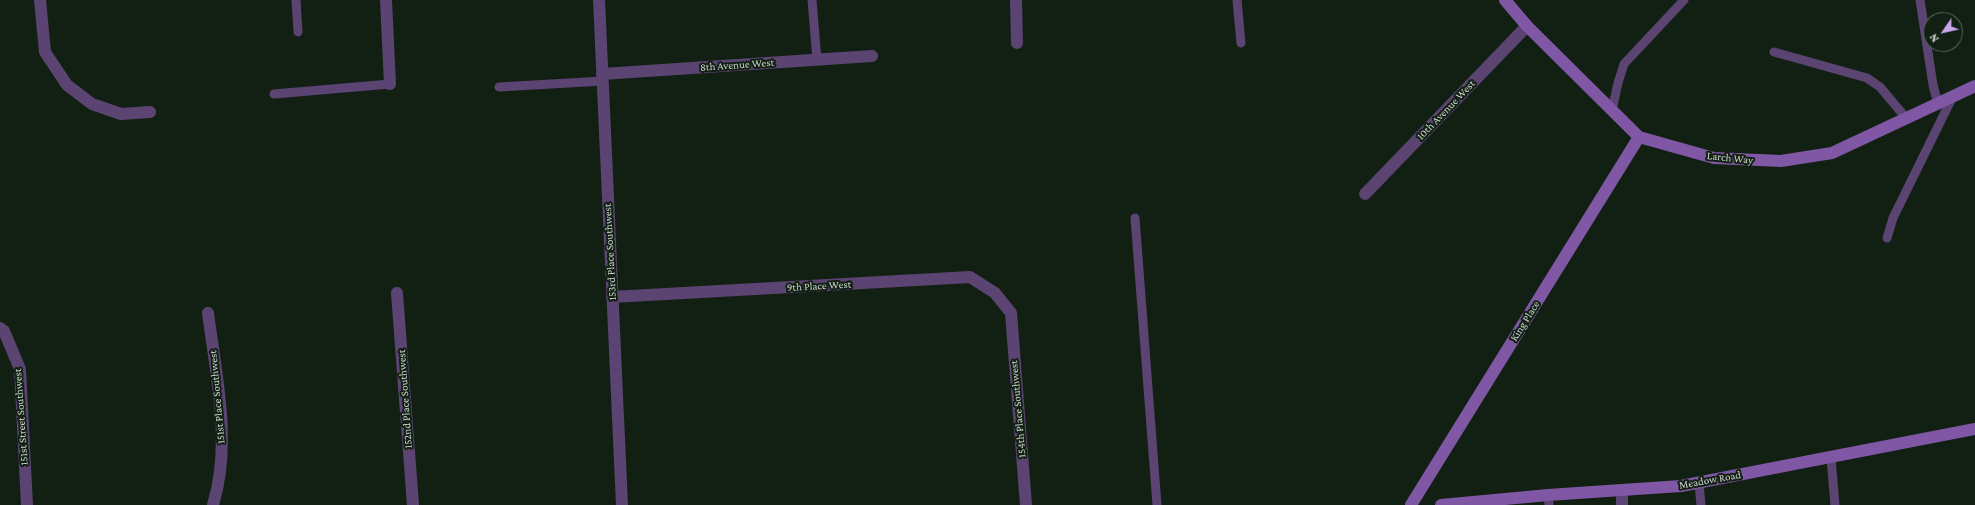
<!DOCTYPE html>
<style>
body{margin:0}
#map{position:relative;width:1975px;height:505px;overflow:hidden;background:#122014;font-family:"Crimson Pro",serif}
canvas{display:block}
.north{position:absolute;left:1923px;top:12px;width:40px;height:40px;box-sizing:border-box;background:#122014;border:1px solid #5c685e;border-radius:50%;rotate:236deg;font-size:11px;font-weight:700;line-height:16px;text-align:center;color:#ccd5cd}
.north::after{content:'';display:block;margin:auto;width:14px;height:18px;background:#c9a5ee;clip-path:polygon(50% 0,100% 100%,50% 72%,0 100%)}
</style>
<div id="map">
<canvas width="1975" height="505"></canvas>
<div class="north">N</div>
</div>
<script>
const ctx = document.querySelector('canvas').getContext('2d');
ctx.lineJoin = 'round';
function trace(path, color, width, dash) { ctx.strokeStyle = color; ctx.lineWidth = width; ctx.lineCap = dash ? 'butt' : 'round'; ctx.setLineDash(dash || []); ctx.stroke(path); }
function drawText(font, color, halo, rows, align = 'center') {
  ctx.font = font + ' "Crimson Pro",serif'; ctx.lineWidth = 4; ctx.setLineDash([]); ctx.textBaseline = 'middle'; ctx.strokeStyle = halo; ctx.fillStyle = color; for (const [text, x, y, turn = 0] of rows) {
    ctx.save(); ctx.translate(x, y); ctx.rotate((+turn || 0) * Math.PI / 180); ctx.textAlign = isNaN(turn) ? turn : align; if (halo) ctx.strokeText(text, 0, 0); ctx.fillText(text, 0, 0); ctx.restore();
  }
}
trace(new Path2D(`
 M 296,0 L 298,32
 M 812,0 L 817,60
 M 1237,0 L 1241,43
 M 1920,0 L 1933,85 L 1938,104
 M 1774,52 L 1867,78 L 1880,87 L 1906,118
 M 499,87 L 603,81
 M 274,94 L 390,84
 M 1612,110 L 1618,83 L 1624,64 L 1684,0
 M 1135,218 L 1157,505
 M 1887,238 L 1893,218 L 1953,96
 M 1831,458 L 1835,505
 M 1699,483 L 1701,505
 M 1548,495 L 1549,505`), '#5b4372', 9);
trace(new Path2D(`
 M 40,0 L 45,52 L 67,85 L 92,104 L 121,114 L 150,112
 M 386,0 L 390,84
 M 599,0 L 622,505
 M 1016,0 L 1017,43
 M 602,74 L 872,56
 M 1365,194 L 1527,26
 M 397,293 L 413,505
 M 612,297 L 970,277 L 995,293 L 1011,313 L 1026,505
 M 208,313 C 216,375 232,443 213,505
 M 0,328 L 4,331 L 20,369 L 27,505
 M 1622,490 L 1622,505`), '#5b4372', 12);
trace(new Path2D(`
 M 1505,0 L 1527,26 L 1639,137 L 1714,158 L 1781,161 L 1832,153 L 1975,86
 M 1411,505 L 1639,137
 M 1441,505 L 1548,495 L 1681,486 L 1975,429`), '#7f57a4', 12);
drawText('11px', '#ccd5cd', '#122014', [
 ["8th Avenue West",737,65,-4],
 ["10th Avenue West",1446,110,-46],
 ["Larch Way",1730,158,6],
 ["153rd Place Southwest",610,252,-93],
 ["9th Place West",819,286,-3],
 ["King Place",1525,321,-58],
 ["151st Place Southwest",217,397,-95],
 ["152nd Place Southwest",405,399,-94],
 ["154th Place Southwest",1018,409,-95],
 ["151st Street Southwest",21,417,-94],
 ["Meadow Road",1710,480,-10]
]);
</script>
